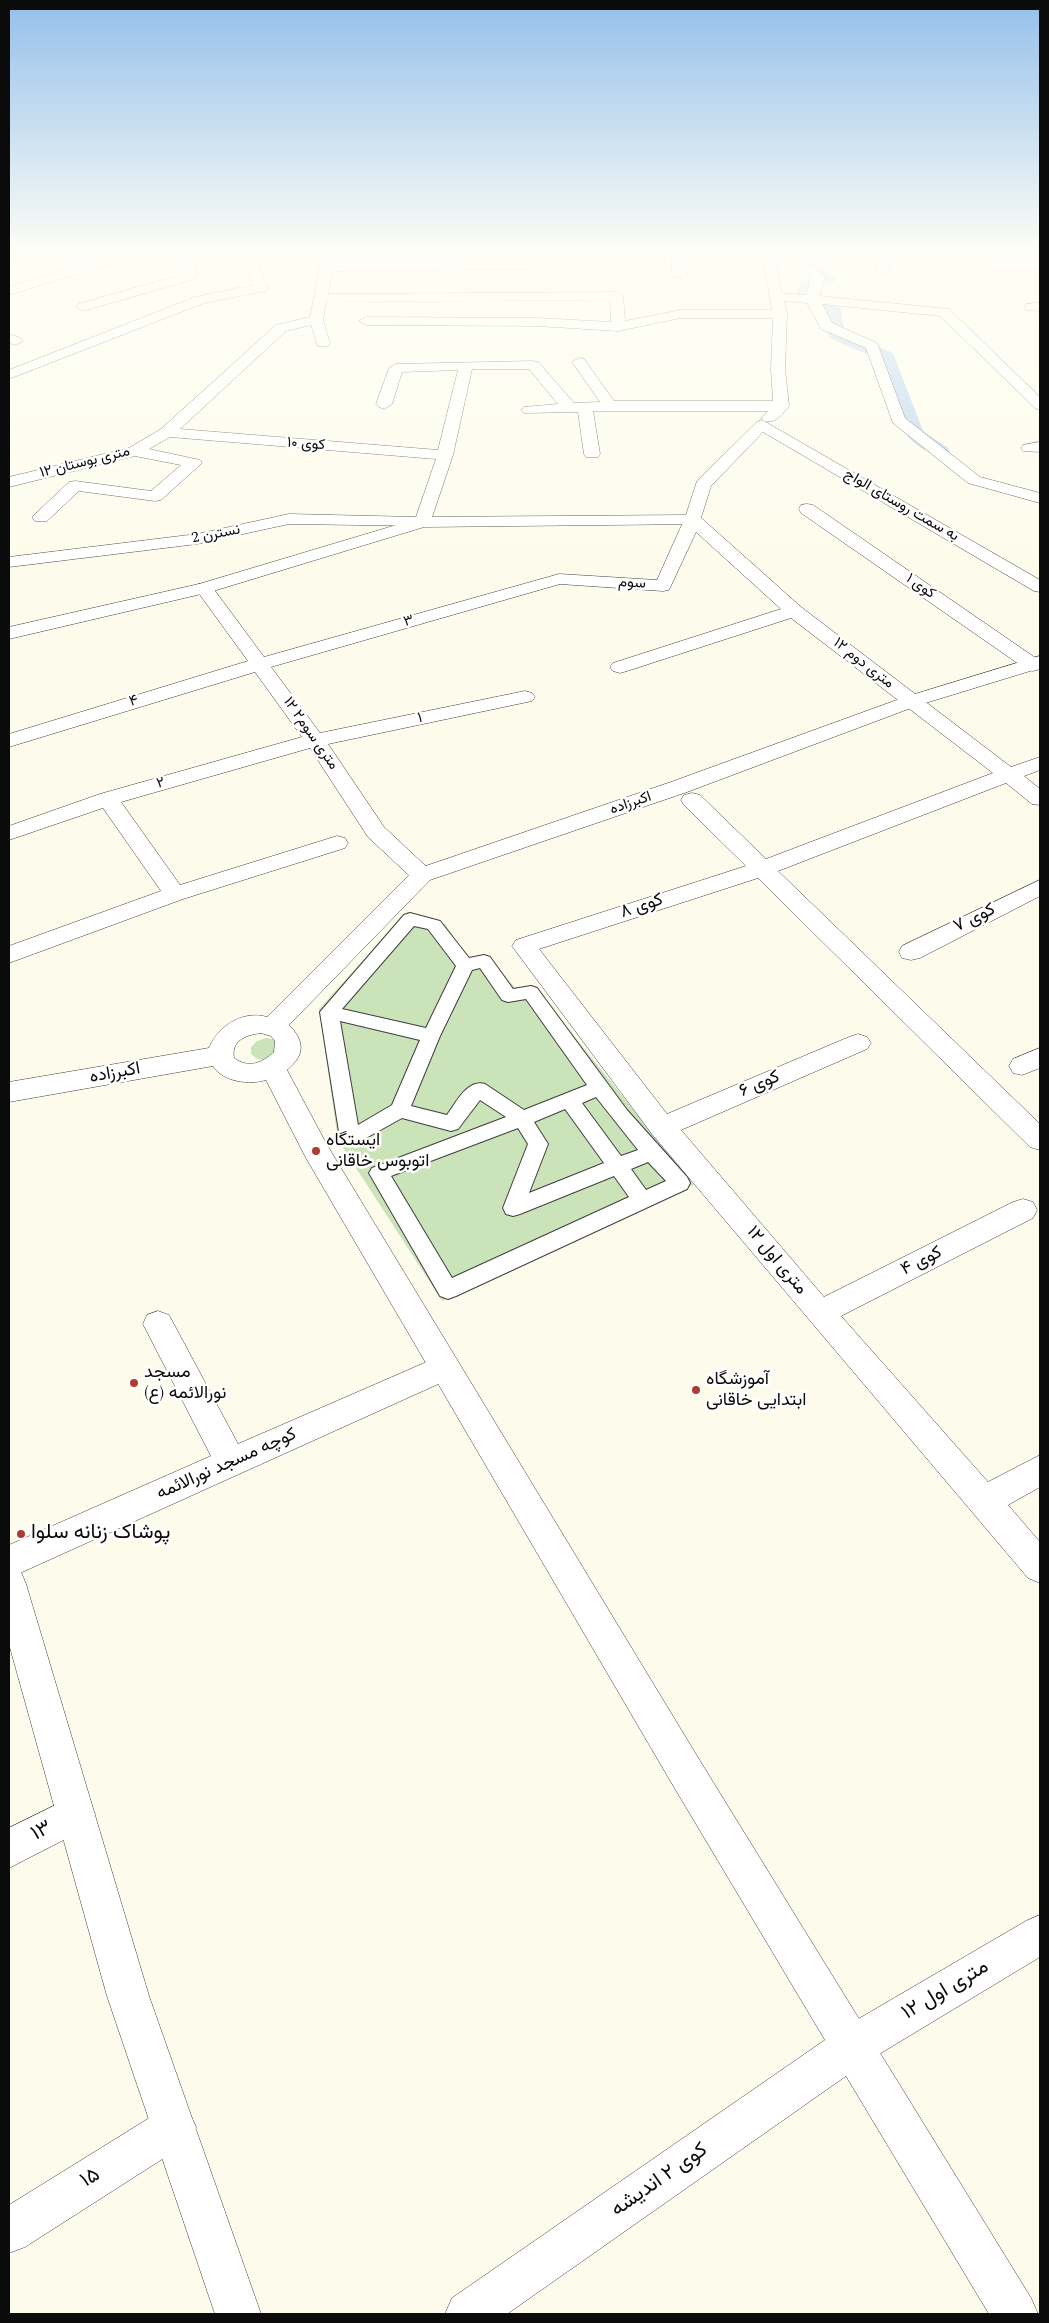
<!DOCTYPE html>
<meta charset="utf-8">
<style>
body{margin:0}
#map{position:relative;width:1049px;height:2323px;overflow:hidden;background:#fdfcec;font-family:Spectral,serif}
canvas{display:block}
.frame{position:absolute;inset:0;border:10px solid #0b0b0b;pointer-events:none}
</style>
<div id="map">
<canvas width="1049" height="2323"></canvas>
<div class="frame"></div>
</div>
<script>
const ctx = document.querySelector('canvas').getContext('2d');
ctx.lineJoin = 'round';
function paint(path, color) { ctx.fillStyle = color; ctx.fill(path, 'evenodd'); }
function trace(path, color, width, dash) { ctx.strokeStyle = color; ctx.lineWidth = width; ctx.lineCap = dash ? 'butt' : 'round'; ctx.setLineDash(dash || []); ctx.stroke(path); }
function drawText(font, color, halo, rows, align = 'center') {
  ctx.font = font + ' Spectral,Vazirmatn,serif'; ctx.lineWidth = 5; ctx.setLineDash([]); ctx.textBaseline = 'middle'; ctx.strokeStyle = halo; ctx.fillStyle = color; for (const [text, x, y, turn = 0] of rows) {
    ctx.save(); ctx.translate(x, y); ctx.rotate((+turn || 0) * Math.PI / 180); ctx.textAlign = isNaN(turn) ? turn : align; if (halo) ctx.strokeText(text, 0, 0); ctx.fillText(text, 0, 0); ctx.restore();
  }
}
paint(new Path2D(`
 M 407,912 L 445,924 L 468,958 L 488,955 L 515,988 L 533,985 L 694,1185 L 442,1301 L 338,1140 L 319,1009 Z
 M 266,1038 L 277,1040 L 283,1046 L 268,1061 L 257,1059 L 251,1054 L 251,1047 L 257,1041 Z`), '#cae3b9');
paint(new Path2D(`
 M 793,253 L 808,253 L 812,261 L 834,276 L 837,279 L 834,282 L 813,289 L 812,291 L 839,306 L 841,309 L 844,331 L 893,353 L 923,431 L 948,448 L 950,452 L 948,456 C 936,459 911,444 906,433 C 894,411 888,384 880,360 L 830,338 L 828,334 L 825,311 L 798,296 L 796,293 L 800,283 L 817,278 L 801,267 Z`), '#b6d2ef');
const pedestrian = new Path2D(`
 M 410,913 L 440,921 L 469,958 L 484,955 L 490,957 L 513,989 L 531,986 L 537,988 L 627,1110 L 687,1177 L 690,1183 L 687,1189 L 456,1296 L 448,1299 L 440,1296 L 369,1173 L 372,1168 L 506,1117 L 480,1100 L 458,1129 L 451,1131 L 402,1118 L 357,1143 L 350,1145 L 343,1143 L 340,1138 L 320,1012 L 404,915 ZM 414,926 L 428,929 L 456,966 L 426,1028 L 342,1009 ZM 480,968 L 502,1000 L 508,1002 L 526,999 L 587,1085 L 524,1110 L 485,1084 C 467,1079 456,1103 447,1115 L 411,1106 L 440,1036 L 472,970 ZM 340,1021 L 420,1040 L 392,1105 L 358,1125 ZM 596,1097 L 638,1150 L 621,1156 L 582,1103 ZM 565,1109 L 604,1163 L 529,1193 L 548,1144 L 534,1122 ZM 518,1128 L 528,1144 L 503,1208 L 506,1214 L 513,1216 L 520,1214 L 614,1176 L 629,1197 L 452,1278 L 391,1176 ZM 648,1162 L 666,1181 L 646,1190 L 631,1169 Z`);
const minor = new Path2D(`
 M 9,253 L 30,253 L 36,257 L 30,261 L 11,256 Z
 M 128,253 L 152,253 L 150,256 L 96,268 L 9,295 L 9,287 L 88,262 Z
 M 180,253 L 192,253 L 197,276 L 195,279 L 83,311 L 76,307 L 78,304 L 183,274 Z
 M 242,253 L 254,253 L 268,288 L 266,291 L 204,303 L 9,379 L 9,370 L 195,297 L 253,285 Z
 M 326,253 L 338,253 L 334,263 L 527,261 L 533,265 L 527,269 L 332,271 L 328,294 L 616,292 L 623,296 L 625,321 L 681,310 L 772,310 L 762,253 L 774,253 L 782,293 L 806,295 L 811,277 L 796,268 L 787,253 L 800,253 L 806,262 L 825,276 L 819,296 L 949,309 L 1040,397 L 1040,410 L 1035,408 L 940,316 L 822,304 L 832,323 L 877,343 L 905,418 L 980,477 L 1040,493 L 1040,503 L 968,483 L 893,423 L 866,348 L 821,329 L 807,303 L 784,301 L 787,314 L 785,369 L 789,406 C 782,415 775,424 764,421 L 761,418 L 768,411 L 593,411 L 600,454 L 598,457 L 586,457 L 584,454 L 578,412 L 524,413 L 521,410 L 524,407 L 558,404 L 529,369 L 472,369 L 453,455 L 429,526 L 289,524 L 197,544 L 9,567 L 9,557 L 197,534 L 289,514 L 416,517 L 436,459 L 170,437 L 149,449 L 200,460 L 202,463 L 161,500 L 155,501 L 79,491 L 47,521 L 35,521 L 32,517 L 69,482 L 75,481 L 151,491 L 181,465 L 135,456 L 9,487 L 9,477 L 129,448 L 161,429 L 276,325 L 310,317 L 320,267 ZM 610,300 L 611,322 L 537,318 L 366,317 L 359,321 L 366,325 L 537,326 L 618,331 L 681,318 L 773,318 L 771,369 L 773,401 L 614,401 L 584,359 L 579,358 L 572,362 L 600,402 L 574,403 L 538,362 L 533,361 L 396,364 L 389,368 L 376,404 L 379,407 L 384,409 L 392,404 L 402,372 L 458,370 L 438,450 L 180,429 L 286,331 L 311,325 L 318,346 L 328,346 L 330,343 L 323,320 L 326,302 Z
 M 672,253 L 684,253 L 686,274 L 684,277 L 674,277 L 672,274 Z
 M 880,253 L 892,253 L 888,273 L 883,274 L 876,270 Z
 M 996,263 L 1040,263 L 1040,271 L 991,270 L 990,267 L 991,264 Z
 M 1040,303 L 1040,311 L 1026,310 L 1024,307 L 1026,304 Z
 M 9,334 L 21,338 L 23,341 L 16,345 L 9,343 Z
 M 1040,442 L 1040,452 L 1023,451 L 1021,448 L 1023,445 Z
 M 807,504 L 813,505 L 1040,661 L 1040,669 L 1033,671 L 1026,669 L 801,513 L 799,509 L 801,505 Z
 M 693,515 L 699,516 L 801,607 L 1011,767 L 1040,757 L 1040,770 L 1024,776 L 1040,789 L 1040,805 L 1032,804 L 1006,783 L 778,871 L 1040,1124 L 1040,1150 L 1030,1147 L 758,878 L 539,949 L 667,1114 L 849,1037 L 858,1034 L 867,1037 L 871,1043 L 867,1049 L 681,1130 L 824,1297 L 1013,1202 L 1023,1199 L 1033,1202 L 1037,1210 L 1033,1218 L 841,1316 L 988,1482 L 1040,1455 L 1040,1487 L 1008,1505 L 1040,1542 L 1040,1583 L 1028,1578 L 652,1134 L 512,946 L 516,940 L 746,866 L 684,805 L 681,800 L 684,795 L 692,793 L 700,795 L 766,859 L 993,773 L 791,618 L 627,671 L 620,673 L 613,671 L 610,667 L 613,663 L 781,609 L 696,532 L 669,590 L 663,591 L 560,584 L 271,667 L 320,733 L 525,691 L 532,693 L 535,697 L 532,701 L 328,744 L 384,827 L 430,870 L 433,875 L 430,880 L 422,882 L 414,880 L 368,837 L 310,748 L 121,802 L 180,885 L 337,836 L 345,838 L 348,843 L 345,848 L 183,899 L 9,963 L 9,946 L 161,891 L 103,808 L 9,840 L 9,826 L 100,794 L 302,737 L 255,672 L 9,747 L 9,734 L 248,661 L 195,588 L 198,584 L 210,584 L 264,657 L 559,574 L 657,580 L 684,520 L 687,516 Z
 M 1040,880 L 1040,896 L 920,958 L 911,960 L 902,958 L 899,952 L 902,946 Z
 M 1040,1048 L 1040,1068 L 1022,1075 L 1013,1073 L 1009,1066 L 1013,1059 Z
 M 158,1311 L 169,1315 L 238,1444 L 445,1354 L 456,1358 L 460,1367 L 456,1376 L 9,1578 L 9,1545 L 211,1456 L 143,1324 L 147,1315 Z
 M 76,1795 L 89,1801 L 95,1814 L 89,1827 L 9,1868 L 9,1828 Z
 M 1040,1915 L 1040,1957 L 866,2062 L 851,2068 L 836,2062 L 830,2047 L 836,2032 L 1026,1921 Z
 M 174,2105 L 189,2112 L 196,2127 L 189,2142 L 25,2247 L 9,2253 L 9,2205 L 159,2112 Z`);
const tertiary = new Path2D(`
 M 762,420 L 1040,580 L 1040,592 L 1034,591 L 763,432 L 711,486 L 699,524 L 424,527 L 210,592 L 9,639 L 9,627 L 199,584 L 423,517 L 686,515 L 697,481 L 757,422 Z
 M 1040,656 L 1040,668 L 919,705 L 687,792 L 430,880 L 289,1025 C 305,1041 305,1055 287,1070 L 327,1145 L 697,1756 L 1031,2298 L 1038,2314 L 989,2314 L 846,2076 L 507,2314 L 445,2314 L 452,2298 L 825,2040 L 671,1782 L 306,1158 L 266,1080 C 249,1085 223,1082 213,1066 L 9,1102 L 9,1082 L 209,1048 C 218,1026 243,1010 267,1017 L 414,870 L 671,782 L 905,697 ZM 261,1033 L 271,1036 L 275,1041 L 274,1052 C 262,1063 249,1069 234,1058 C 231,1040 246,1035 261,1033 Z
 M 9,1568 L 21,1572 L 26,1584 L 149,1996 L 261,2314 L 215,2314 L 107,1996 L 9,1644 Z`);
trace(pedestrian, '#3e3e3e', 2);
trace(minor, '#3e3e3e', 1);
trace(tertiary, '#3e3e3e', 1);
paint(pedestrian, '#fff');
paint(minor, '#fff');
paint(tertiary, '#fff');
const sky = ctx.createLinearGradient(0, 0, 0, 578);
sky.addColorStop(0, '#94c0eb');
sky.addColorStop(0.44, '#fefef6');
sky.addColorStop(1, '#fefef600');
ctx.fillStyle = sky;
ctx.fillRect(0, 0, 1049, 578);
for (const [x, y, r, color] of [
 [316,1151,5,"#ac3d33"],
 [134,1383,5,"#ac3d33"],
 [696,1390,5,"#ac3d33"],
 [21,1534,5,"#ac3d33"]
]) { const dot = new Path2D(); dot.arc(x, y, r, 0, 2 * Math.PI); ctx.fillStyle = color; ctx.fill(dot); trace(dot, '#fff', 2); }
drawText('15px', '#0b0b0b', '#fff', [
 ["کوی ۱۰",306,445,4],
 ["۱۲ متری بوستان",85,463,-14],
 ["به سمت روستای الواج",901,506,30],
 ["نسترن 2",216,535,-11],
 ["سوم",632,584,4],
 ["کوی ۱",920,587,35],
 ["۳",409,622,-16],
 ["۱۲ متری دوم",863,664,38],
 ["۴",134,702,-17],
 ["۱",420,719,-11],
 ["۱۲ متری سوم۲",310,734,55],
 ["۲",161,784,-16],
 ["اکبرزاده",631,804,-19]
]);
drawText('18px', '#0b0b0b', '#fff', [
 ["کوی ۸",642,907,-18],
 ["کوی ۷",975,919,-26],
 ["اکبرزاده",115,1074,-10],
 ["کوی ۶",760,1085,-23],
 ["۱۲ متری اول",776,1261,50],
 ["کوی ۴",922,1262,-27],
 ["کوچه مسجد نورالائمه",227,1465,-24]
]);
drawText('18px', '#0b0b0b', '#fff', [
 ["ایستگاه",326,1141],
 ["اتوبوس خاقانی",326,1162],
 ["مسجد",144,1373],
 ["نورالائمه (ع)",144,1394],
 ["آموزشگاه",706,1380],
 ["ابتدایی خاقانی",706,1401]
], 'left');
drawText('21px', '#0b0b0b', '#fff', [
 ["پوشاک زنانه سلوا",31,1534]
], 'left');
drawText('21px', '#0b0b0b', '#fff', [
 ["۱۳",42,1832,-28],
 ["۱۲ متری اول",946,1991,-31],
 ["۱۵",91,2179,-32],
 ["کوی ۲ اندیشه",660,2181,-35]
]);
</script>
